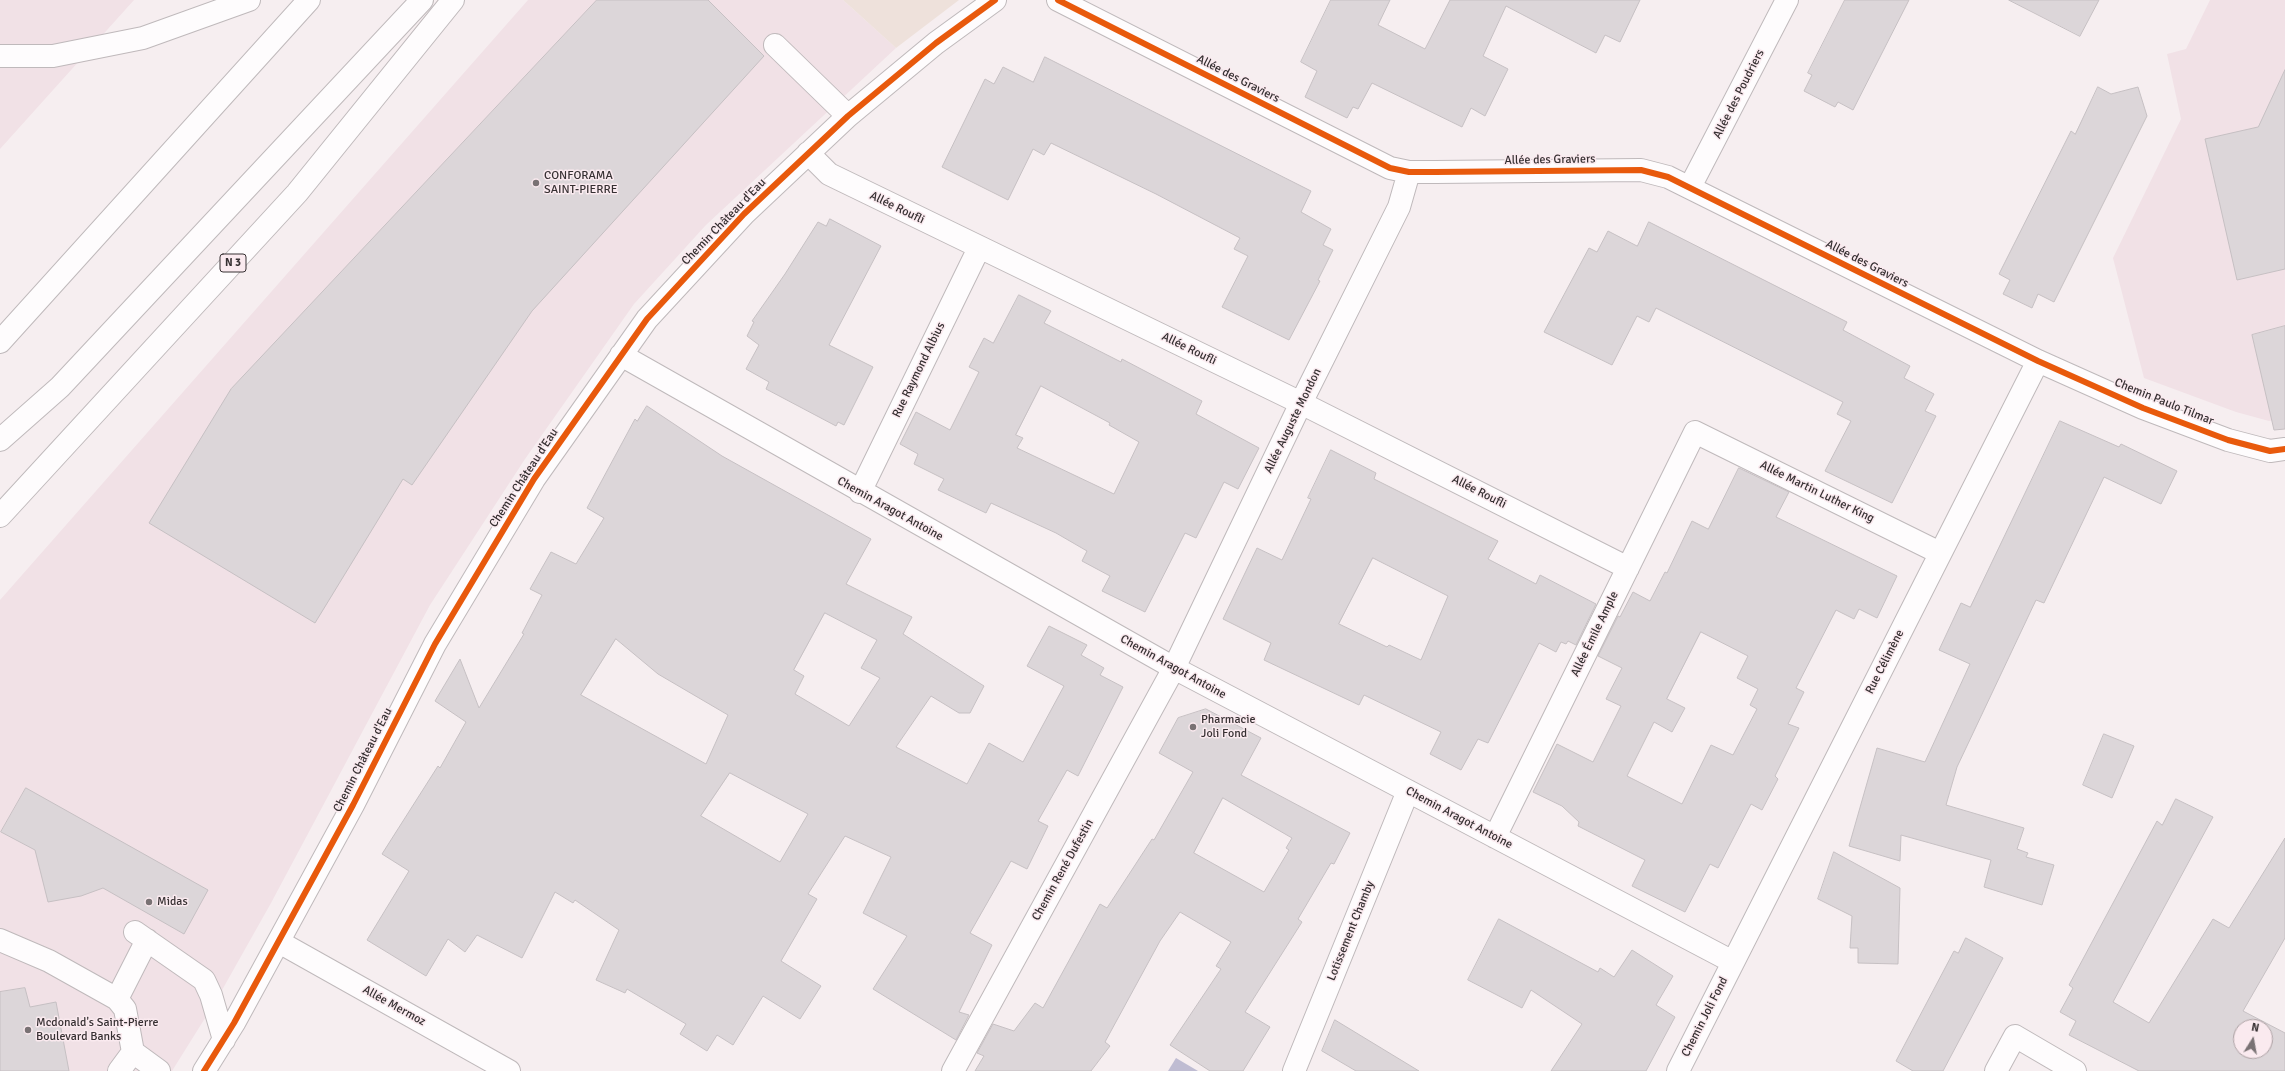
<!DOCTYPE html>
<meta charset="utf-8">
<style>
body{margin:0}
#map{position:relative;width:2285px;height:1071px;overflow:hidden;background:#f6eef0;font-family:Signika,sans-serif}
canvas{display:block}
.north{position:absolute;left:2233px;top:1019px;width:40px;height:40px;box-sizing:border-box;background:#faeaef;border:1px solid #aca0a3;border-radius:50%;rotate:11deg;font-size:11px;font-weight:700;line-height:16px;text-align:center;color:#363032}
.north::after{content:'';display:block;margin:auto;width:14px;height:18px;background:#797274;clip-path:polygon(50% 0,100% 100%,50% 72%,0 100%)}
</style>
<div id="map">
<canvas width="2285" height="1071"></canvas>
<div class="north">N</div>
</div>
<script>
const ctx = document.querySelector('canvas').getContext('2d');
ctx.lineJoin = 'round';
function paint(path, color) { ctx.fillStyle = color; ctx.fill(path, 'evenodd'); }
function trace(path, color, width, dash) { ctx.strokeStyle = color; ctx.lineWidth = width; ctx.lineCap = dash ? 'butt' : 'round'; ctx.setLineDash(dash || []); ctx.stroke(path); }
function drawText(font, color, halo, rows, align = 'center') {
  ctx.font = font + ' Signika,sans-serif'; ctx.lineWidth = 3; ctx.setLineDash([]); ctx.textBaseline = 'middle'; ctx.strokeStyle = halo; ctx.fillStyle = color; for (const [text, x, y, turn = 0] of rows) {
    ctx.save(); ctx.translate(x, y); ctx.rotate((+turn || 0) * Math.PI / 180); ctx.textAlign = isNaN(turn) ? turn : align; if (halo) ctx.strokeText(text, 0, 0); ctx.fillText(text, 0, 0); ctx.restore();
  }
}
paint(new Path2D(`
 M 0,0 L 134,0 L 0,149 Z
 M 528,0 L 843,0 L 896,48 L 706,225 L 634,304 L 525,459 L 430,605 L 271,903 L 217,999 L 172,1071 L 0,1071 L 0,600 Z
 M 2210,0 L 2285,0 L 2285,418 L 2269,421 L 2236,412 L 2144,378 L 2113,258 L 2181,119 L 2167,54 L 2186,49 Z`), '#f1e1e6');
paint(new Path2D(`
 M 843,0 L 959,0 L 896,48 Z`), '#eee1db');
paint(new Path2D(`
 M 1176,1058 L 1198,1071 L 1168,1071 Z`), '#bfbcd2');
const building = new Path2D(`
 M 597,0 L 708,0 L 764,56 L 532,311 L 412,485 L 403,479 L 315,623 L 149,523 L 231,389 Z
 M 1331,0 L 1390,0 L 1378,25 L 1425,49 L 1450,0 L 1640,0 L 1620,42 L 1605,35 L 1596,53 L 1506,6 L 1483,56 L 1508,69 L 1485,116 L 1471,108 L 1462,127 L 1372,83 L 1358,109 L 1353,107 L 1347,118 L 1305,97 L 1317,71 L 1301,62 Z
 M 1845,0 L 1909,0 L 1853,110 L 1838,102 L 1835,107 L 1804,91 L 1812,75 L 1808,73 Z
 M 2009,0 L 2099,0 L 2080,36 Z
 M 1045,57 L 1311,191 L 1301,212 L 1331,229 L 1323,245 L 1333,250 L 1318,280 L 1320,281 L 1289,340 L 1222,307 L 1248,256 L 1234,249 L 1240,238 L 1156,194 L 1051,143 L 1044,155 L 1033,149 L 1008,200 L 942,167 L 985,79 L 994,84 L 1003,67 L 1033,82 Z
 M 2285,70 L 2285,269 L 2237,280 L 2205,139 L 2258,127 Z
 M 2098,87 L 2111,94 L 2138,87 L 2147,116 L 2054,302 L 2038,294 L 2032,308 L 2003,294 L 2010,280 L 1999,274 L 2071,131 L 2075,134 Z
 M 830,219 L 881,246 L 829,345 L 873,367 L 844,425 L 838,422 L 836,426 L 766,389 L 769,382 L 746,369 L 759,345 L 747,336 L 754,322 L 752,321 L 785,274 L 818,222 L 826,226 Z
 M 1649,222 L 1847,322 L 1843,330 L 1910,366 L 1904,378 L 1934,394 L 1925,411 L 1936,416 L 1892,503 L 1825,471 L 1851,421 L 1837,414 L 1843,402 L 1656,308 L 1649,322 L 1637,316 L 1612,365 L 1544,332 L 1589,248 L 1597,252 L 1608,231 L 1637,246 Z
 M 1019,295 L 1051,311 L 1044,323 L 1121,362 L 1122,359 L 1202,401 L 1196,414 L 1259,448 L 1238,489 L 1224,482 L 1196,538 L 1185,533 L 1145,612 L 1102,591 L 1110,576 L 1082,561 L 1087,551 L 1056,533 L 991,503 L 986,513 L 938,490 L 944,479 L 914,464 L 918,454 L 900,444 L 916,412 L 950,430 L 979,372 L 969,367 L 984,338 L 993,343 ZM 1041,386 L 1110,423 L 1109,425 L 1139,442 L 1114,494 L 1017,448 L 1023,438 L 1016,435 Z
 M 2285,326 L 2285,429 L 2274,430 L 2252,335 Z
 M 647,406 L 722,456 L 871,539 L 846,584 L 912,617 L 903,634 L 984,686 L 970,713 L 959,713 L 931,696 L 896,747 L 967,784 L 989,743 L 1023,762 L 1064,686 L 1027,666 L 1049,626 L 1087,645 L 1081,655 L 1104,668 L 1100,675 L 1123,687 L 1078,776 L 1067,770 L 1038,821 L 1048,826 L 1027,869 L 1011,861 L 970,933 L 992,945 L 959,1012 L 969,1015 L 956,1040 L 873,989 L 907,936 L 863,913 L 891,857 L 845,836 L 808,894 L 817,899 L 781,961 L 821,986 L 800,1019 L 763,996 L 733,1045 L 717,1035 L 707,1051 L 680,1034 L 686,1024 L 627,989 L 625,993 L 596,980 L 619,930 L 575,900 L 573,903 L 555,892 L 522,958 L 477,935 L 465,952 L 448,939 L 426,976 L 367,940 L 409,871 L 382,854 L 438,766 L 440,768 L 466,722 L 435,701 L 460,659 L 479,708 L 524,634 L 522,633 L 542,595 L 530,589 L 551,552 L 576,564 L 604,518 L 587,508 L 635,419 L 637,421 ZM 825,613 L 877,640 L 861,668 L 880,678 L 849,726 L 795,694 L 804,676 L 794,670 ZM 616,639 L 658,674 L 728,715 L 706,764 L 581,695 ZM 730,773 L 808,814 L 780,862 L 701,816 Z
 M 2060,421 L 2119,447 L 2121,444 L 2177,471 L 2161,504 L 2104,477 L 2044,603 L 2036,600 L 1957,767 L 1946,805 L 2024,828 L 2017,849 L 2028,853 L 2026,857 L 2054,865 L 2042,905 L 1984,887 L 1991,860 L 1901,835 L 1900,861 L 1849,846 L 1877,748 L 1925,762 L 1970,664 L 1939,650 L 1961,603 L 1970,607 Z
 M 1331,450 L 1376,473 L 1374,479 L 1498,541 L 1488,559 L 1536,584 L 1540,575 L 1596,604 L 1576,645 L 1568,641 L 1566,644 L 1561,642 L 1556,652 L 1539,643 L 1488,743 L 1478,739 L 1461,770 L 1430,754 L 1441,732 L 1364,695 L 1359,705 L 1264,660 L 1271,643 L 1223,619 L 1257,548 L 1282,560 L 1311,499 L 1308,498 ZM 1373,558 L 1448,596 L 1421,660 L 1389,645 L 1387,647 L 1339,624 Z
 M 1739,468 L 1789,492 L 1776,517 L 1897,576 L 1877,618 L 1859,609 L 1854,619 L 1836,610 L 1796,688 L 1804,692 L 1788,724 L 1799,728 L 1775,776 L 1778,779 L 1762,810 L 1751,804 L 1718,868 L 1710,864 L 1685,912 L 1632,886 L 1645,860 L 1578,826 L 1579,822 L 1562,806 L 1533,792 L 1557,744 L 1593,762 L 1621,706 L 1606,699 L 1622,668 L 1598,656 L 1618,616 L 1620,617 L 1633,592 L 1650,601 L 1665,572 L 1667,573 L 1692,521 L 1708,529 ZM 1701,632 L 1748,656 L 1737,678 L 1758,689 L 1750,705 L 1757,709 L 1733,755 L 1711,745 L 1682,804 L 1627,776 L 1654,722 L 1672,732 L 1685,708 L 1667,699 Z
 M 1206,709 L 1261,738 L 1241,775 L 1350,833 L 1334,864 L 1331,863 L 1298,919 L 1302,922 L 1245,1012 L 1270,1027 L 1243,1071 L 1210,1071 L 1170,1045 L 1221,969 L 1216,966 L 1231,942 L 1180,912 L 1160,941 L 1105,1042 L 1110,1046 L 1091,1071 L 975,1071 L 984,1056 L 977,1053 L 993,1024 L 1014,1031 L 1035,1003 L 1043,1008 L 1100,904 L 1107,908 L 1152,839 L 1154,840 L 1193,772 L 1159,753 L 1178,718 ZM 1223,798 L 1292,838 L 1286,848 L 1289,850 L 1264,892 L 1194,853 Z
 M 2104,734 L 2134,746 L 2112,798 L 2083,785 Z
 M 26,788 L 208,890 L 184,934 L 103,888 L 81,896 L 48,902 L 35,850 L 1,832 Z
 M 2176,799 L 2213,817 L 2113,1002 L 2149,1023 L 2213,919 L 2229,928 L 2285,838 L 2285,938 L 2243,1011 L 2285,1033 L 2285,1071 L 2139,1071 L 2069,1035 L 2076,1021 L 2060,1012 L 2073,988 L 2069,985 L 2157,821 L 2162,825 ZM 2241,1027 L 2265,1027 L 2265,1051 L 2241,1051 Z
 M 1834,852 L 1900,888 L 1898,964 L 1858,963 L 1858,948 L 1850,948 L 1852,916 L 1818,899 Z
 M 1499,919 L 1598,972 L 1600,968 L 1614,977 L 1632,950 L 1673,976 L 1656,1005 L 1675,1017 L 1646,1071 L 1551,1071 L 1582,1024 L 1531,990 L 1522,1008 L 1468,980 Z
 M 1966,938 L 2003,958 L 1943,1071 L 1913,1071 L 1896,1061 L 1954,951 L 1958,953 Z
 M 25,988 L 30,1007 L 56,1002 L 69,1071 L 0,1071 L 0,992 Z
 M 1335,1020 L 1419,1071 L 1356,1071 L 1322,1051 Z`);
paint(building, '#dcd6d9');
trace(building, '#c6c0c3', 1);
const minor = new Path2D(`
 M 1058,0 L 1390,168 L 1409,172 L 1435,172 L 1641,170 L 1668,177 L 2038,361 L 2143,408 L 2228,440 L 2270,451 L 2285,449
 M 775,45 L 848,116
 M 808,153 L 829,174 L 1301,403 L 1628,568
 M 1690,187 L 1787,0
 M 621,355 L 1174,668 L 1733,962
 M 860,492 L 979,248
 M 1495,837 L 1695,432 L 1940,553
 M 135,932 L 204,980 L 211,995 L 224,1040
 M 0,940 L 49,961 L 117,999 L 125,1009 L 133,1052 L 119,1071
 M 279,942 L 509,1071
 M 117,999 L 147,940
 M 133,1052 L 159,1071
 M 204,1071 L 234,1023 L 353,805 L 435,644 L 534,479 L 647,319 L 744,214 L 848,116 L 936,43 L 995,0
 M 953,1071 L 1174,668 L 1301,403 L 1399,207 L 1409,172
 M 1294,1071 L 1408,791
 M 1678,1071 L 2038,361
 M 1996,1071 L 2015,1036 L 2075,1071`);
const highway = new Path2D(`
 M 0,56 L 53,56 L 143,38 L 249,0
 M 0,342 L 309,0
 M 0,440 L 60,387 L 422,0
 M 0,516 L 297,193 L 453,0`);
trace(minor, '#bfb9bb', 24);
trace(highway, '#bfb9bb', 24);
trace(minor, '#fefcfd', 22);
trace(highway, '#fefcfd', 22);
trace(new Path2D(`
 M 1058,0 L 1390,168 L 1409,172 L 1435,172 L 1641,170 L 1668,177 L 2038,361 L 2143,408 L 2228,440 L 2270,451 L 2285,449
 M 204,1071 L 234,1023 L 353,805 L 435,644 L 534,479 L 647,319 L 744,214 L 848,116 L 936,43 L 995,0`), '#e8590c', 6);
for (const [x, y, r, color] of [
 [536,183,4,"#797274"],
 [1193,727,4,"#797274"],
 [149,902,4,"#797274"],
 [28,1030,4,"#797274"]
]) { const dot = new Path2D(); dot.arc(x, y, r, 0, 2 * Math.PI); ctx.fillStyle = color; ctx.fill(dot); trace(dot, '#faeaef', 1.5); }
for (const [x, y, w] of [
 [233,263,26]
]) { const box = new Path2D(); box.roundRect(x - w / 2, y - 9, w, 18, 3); ctx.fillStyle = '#faeaef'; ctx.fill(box); trace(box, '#363032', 1); }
drawText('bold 11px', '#363032', null, [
 ["N 3",233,263]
]);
drawText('12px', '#363032', '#faeaef', [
 ["Allée des Graviers",1238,79,27],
 ["Allée des Poudriers",1739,94,-63],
 ["Allée des Graviers",1550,160,-1],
 ["Allée Roufli",897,208,26],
 ["Chemin Château d'Eau",724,222,-46],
 ["Allée des Graviers",1867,264,27],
 ["Allée Roufli",1189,349,26],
 ["Rue Raymond Albius",919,370,-64],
 ["Chemin Paulo Tilmar",2164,402,22],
 ["Allée Auguste Mondon",1293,421,-64],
 ["Chemin Château d'Eau",524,478,-57],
 ["Allée Roufli",1479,492,27],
 ["Allée Martin Luther King",1817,492,26],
 ["Chemin Aragot Antoine",890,509,29],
 ["Allée Émile Ample",1595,634,-64],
 ["Rue Célimène",1885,662,-63],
 ["Chemin Aragot Antoine",1173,667,29],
 ["Chemin Château d'Eau",363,760,-63],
 ["Chemin Aragot Antoine",1459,818,28],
 ["Chemin René Dufestin",1063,870,-61],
 ["Lotissement Chamby",1351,931,-68],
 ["Allée Mermoz",394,1006,29],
 ["Chemin Joli Fond",1705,1017,-63]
]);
drawText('12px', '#363032', '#faeaef', [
 ["CONFORAMA",544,176],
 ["SAINT-PIERRE",544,190],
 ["Pharmacie",1201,720],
 ["Joli Fond",1201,734],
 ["Midas",157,902],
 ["Mcdonald's Saint-Pierre",36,1023],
 ["Boulevard Banks",36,1037]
], 'left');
</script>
